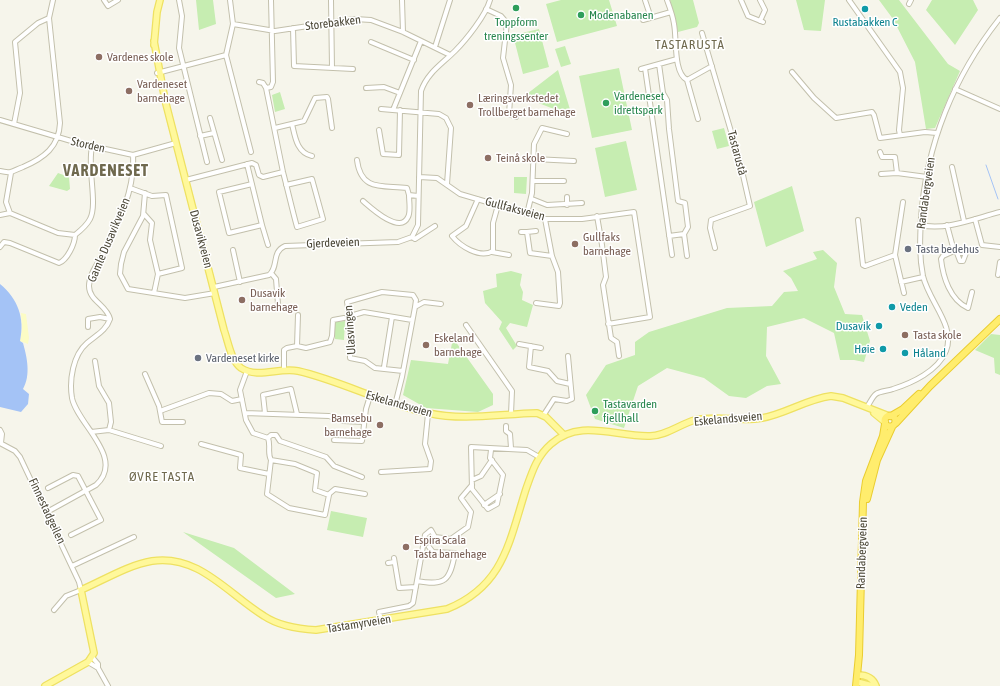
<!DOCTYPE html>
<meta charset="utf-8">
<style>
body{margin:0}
canvas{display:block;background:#f6f5eb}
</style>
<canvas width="1000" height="686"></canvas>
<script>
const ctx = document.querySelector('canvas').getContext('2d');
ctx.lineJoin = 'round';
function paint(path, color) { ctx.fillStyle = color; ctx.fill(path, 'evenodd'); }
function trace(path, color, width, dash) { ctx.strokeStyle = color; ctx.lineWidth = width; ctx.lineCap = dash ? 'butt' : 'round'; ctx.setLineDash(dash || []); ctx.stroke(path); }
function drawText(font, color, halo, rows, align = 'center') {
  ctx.font = font + ' "Asap Condensed",sans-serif'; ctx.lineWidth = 3; ctx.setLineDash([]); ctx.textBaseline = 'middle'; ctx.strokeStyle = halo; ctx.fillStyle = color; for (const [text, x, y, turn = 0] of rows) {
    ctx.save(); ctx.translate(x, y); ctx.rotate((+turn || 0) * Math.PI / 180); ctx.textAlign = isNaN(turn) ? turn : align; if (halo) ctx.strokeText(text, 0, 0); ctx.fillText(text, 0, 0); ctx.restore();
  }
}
paint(new Path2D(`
 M 196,0 L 213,0 L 216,24 L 199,30 Z
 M 561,0 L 609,0 L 617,26 L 557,42 L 546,4 Z
 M 670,0 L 693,0 L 699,23 L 697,27 L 678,32 Z
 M 796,0 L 825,0 L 821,31 L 804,30 Z
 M 879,0 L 899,0 L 948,64 L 960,71 L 935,128 L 926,129 L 915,62 L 893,19 Z
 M 932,0 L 973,0 L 978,10 L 955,45 L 926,10 Z
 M 539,29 L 549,67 L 523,74 L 513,35 Z
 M 565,46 L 571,64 L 561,67 L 555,49 Z
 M 619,68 L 632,130 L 592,138 L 579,76 Z
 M 558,70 L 572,116 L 523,97 Z
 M 280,92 L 285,109 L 275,112 L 272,95 Z
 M 724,128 L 729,146 L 717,149 L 712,131 Z
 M 626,141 L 637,190 L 605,197 L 595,148 Z
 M 58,173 L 69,177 L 70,189 L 67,191 L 49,186 Z
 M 514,177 L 527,177 L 526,194 L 514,193 Z
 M 792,186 L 804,231 L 766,247 L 754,202 Z
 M 823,250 L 837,263 L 834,287 L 845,314 L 862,315 L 870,341 L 864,362 L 854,360 L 840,360 L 834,333 L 804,318 L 767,327 L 766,356 L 781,384 L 767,386 L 746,398 L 729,396 L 704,378 L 667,368 L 638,386 L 624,428 L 595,419 L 586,395 L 606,365 L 635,355 L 635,342 L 649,332 L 727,308 L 772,306 L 784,292 L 798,291 L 791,278 L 783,271 L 817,259 L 813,252 Z
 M 511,271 L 522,274 L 520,285 L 523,292 L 522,300 L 533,305 L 527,327 L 510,323 L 506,328 L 517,346 L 513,350 L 499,329 L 502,322 L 485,303 L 483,291 L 497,287 L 496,274 Z
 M 345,321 L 344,340 L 335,339 L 335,322 Z
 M 991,334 L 1000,335 L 1000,375 L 995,373 L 994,358 L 975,350 Z
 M 453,338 L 493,394 L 493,405 L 478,412 L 426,408 L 403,395 L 411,360 L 448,364 Z
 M 331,511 L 367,518 L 363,537 L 327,530 Z
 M 183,532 L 234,548 L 295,594 L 276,598 Z`), '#c6edb1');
paint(new Path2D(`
 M 21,313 L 26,314 L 29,338 L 28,344 L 20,341 L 22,329 Z`), '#fcfcc5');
paint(new Path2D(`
 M 0,284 C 18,299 25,318 20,341 L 23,343 C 27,357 31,375 23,389 L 29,394 L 28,404 L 21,412 L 0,407 Z`), '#a4c3f6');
trace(new Path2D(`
 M 986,165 L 998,199`), '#a4c3f6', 1);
const minor = new Path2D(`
 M 104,0 L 108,6 L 118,0
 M 179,0 L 182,16 L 179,48 L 207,162
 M 230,0 L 233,24 L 226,55 L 251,152
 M 331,0 L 332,68
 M 402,0 L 403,32
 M 645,0 L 651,18
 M 667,0 C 670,8 673,16 674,24 C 677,38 673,73 687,80 L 712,66
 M 741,0 L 748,16 L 763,22
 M 760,0 L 765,10 L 760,21
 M 849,0 L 900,72 L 903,88 L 899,130 L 900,135
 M 909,4 L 911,0
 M 486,9 L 501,16 L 507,23 L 503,58 L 511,85 L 509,114 L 516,117
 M 643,20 L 671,12
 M 233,24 L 275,31 L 355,19 L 371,20 L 403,32 L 450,55
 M 293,28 L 294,66 L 353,69
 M 702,33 L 740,162 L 750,206 L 711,220 L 710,228 L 715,248
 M 371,42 L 414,60
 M 435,47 L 450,0
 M 659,64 L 663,93 L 667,100 L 669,129 L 678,201 L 685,203 L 688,227 L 684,234 L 687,256
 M 645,68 L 672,255
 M 641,69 L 677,59
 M 792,72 L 814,98 L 836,118 L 872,112 L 874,115 L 880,138 L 925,132 L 937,133
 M 157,73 L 226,55
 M 687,80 L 698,119
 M 259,82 L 263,83 L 266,88 L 283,172 C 288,191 292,209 297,227 L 323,219 L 312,179 L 286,185
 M 266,88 L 271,87 L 273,82 L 271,0
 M 366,88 L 384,87 L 400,93
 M 955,89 L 1000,109
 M 381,109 L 439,114 L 446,118 L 451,128 L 447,184
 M 393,110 L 421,41
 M 210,118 L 222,160
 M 0,120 L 78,143 L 133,155 L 176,143
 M 14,124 L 20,93 L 15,42 L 38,23 L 49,18
 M 292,124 C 295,137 297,153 312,156
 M 275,128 L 304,121 L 315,98 L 327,97 L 328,99 L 332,128
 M 379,130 L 383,154 L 399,155 L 400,110
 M 200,136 L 214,133
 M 880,152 L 882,157 L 895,157 L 897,173
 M 534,159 L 574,161
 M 357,160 C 361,192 383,185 407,188 L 409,195
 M 247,164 L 262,225 L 229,233 L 219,192 L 252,184
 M 952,167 L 964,221
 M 0,171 C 12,174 12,171 23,167 C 44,158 59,147 60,123 L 49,18 L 53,0
 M 11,173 L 6,202 L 10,213 L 58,233 L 75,235 C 80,231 87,225 90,219 C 98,204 87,168 92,147
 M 881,174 L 897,173 L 927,177
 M 419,177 L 437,178 L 460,194 L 545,219 L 582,219 L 634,212 L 650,317 L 608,324
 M 186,180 L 252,163 L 256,165 L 259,175 L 263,177 L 283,172
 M 533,181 L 564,181
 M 130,188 L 152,196 L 166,195 L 182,268 L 158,274 L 154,293
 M 145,193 L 143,216 L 124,252 L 121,264 L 120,274 L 128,289 L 185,298 L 215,293
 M 478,199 L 466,226 L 452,236 C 460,246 480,259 493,251 L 493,223 L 498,205
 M 532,199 L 547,205 L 582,203
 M 363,201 C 370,207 400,235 408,217 C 411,212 409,202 409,195 L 418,196
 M 903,202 L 895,255 L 904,293
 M 567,205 L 567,197
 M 144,214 L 152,223 L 150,240 L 158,274
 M 527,214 L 532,193 L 534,144 L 542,128 L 567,134
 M 0,215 L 10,213
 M 597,216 L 602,245 L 606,277 L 603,285 L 611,338 L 617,342 L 619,356
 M 975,219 L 982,245 L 1000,247
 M 858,220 L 863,265 L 865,266 L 895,255
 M 262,225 L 268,245
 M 921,225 C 945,231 976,218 1000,212
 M 947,225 L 954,251 L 957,253 L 960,261 L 963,261 L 966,253 L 957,253
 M 521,232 L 527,232 L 530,253 L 552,256
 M 527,232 L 536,231
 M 669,236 L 684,234
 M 412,237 L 415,239 L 435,226
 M 0,247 L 4,242 L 10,243 L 59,263 C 67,260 75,244 75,235
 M 233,250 L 240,282
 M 954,251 L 943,256 L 941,259 C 943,277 950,300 968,308 L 972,292
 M 492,252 L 509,255
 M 271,273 L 276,279 L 278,304
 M 998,275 L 1000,262
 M 901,282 L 923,277
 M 214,287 L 269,275 C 279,267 271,252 285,246 L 398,242 L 412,237 L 418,225 L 421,91 C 427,73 442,64 455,51 C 466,40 486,15 490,0
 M 536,303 L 559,306 L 560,303 L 558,272 L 552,256 L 545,219
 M 350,316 L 364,312 L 412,320
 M 466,325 L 512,391 L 511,414
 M 88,327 L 88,319 L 100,317 L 110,319
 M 519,344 L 541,348
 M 297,346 L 306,348 L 330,342 L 332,336 L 333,320 L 344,318
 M 531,346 L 529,367 L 548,371 L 557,381 L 570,384
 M 95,361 L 99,386 L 109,403 L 111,422 L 109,430
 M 384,367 L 392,317
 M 247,371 L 240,390 L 246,420 L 253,433 L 268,438 C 271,446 267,453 271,460
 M 284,371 L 284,350 L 287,348 L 297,346 L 298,315
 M 403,371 L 375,368 L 365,361 L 350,358 C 350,340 351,321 347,302 L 382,292 L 413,295 L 416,300 L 415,307 L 424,302 L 441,304
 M 145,374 L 159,406 L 162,422 L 183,422
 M 395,405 L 402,377 L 415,307
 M 867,407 C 870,403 872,397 876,394 C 880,391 888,391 893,389 C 912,383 938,371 946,351 C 956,326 929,302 923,276 C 919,256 920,238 921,218 C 926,145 954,76 1000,18
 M 160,411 L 209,393 L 221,394 L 232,401 L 242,399
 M 245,413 L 329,416 L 343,421 L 364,422
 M 265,413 L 263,395 L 291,389 L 297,414
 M 543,416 L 554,399 L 567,401 L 572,399 L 568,356
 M 506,426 L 506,431 L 510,434 L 511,448
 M 0,430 L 2,434 L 1,443
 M 91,432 L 109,430 L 161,446
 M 268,438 L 271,435 L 276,435 L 280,441 L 326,457 L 334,466 L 362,477
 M 334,440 L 362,441 L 366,409 L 370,396
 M 0,443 L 15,451 L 20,457 L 79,582 L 81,590 L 66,596 L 54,610
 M 201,444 L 241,455 L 240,468 L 269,474
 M 491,450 L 490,458 L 503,475 L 497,504 L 488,509 L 472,489 L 471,447 L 527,450 L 539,457
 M 271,460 L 295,464 L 317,473 L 315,490 L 329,495 L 325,515 L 289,508 L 267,494 Z
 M 381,472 L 430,469 L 431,461 L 425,444 L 428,414
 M 472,480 L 481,476 L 492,460
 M 48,488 L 73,475 L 78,476 L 101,520 L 71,535
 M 329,494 L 335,489 L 365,494
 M 484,505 L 500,494
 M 47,512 L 96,485 C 126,458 77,424 72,398 C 69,380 73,355 87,343 C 96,335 106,331 110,319 C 107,305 89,301 89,286 C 89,274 99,262 104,252 C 119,222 135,190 133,155
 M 394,558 L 399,588 L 416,587
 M 388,563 L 394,562
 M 72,566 L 134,537
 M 417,581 C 445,586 450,581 455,553 L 433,552 L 429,547
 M 381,620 L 379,612 L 409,606 L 413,603 L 425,535 L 431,530 L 435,537 L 451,539 L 468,527 L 471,512 L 461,498 L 472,485
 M 92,657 L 98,664 L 98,668 L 108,686
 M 88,662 L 98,668`);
const major = new Path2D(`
 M 154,41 L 165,100 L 224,330 C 228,341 231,361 241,368 C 258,379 279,367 298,371 C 342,381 383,404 428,413 C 463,421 500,414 537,413 L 546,417 L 564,435
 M 154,45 L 157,12 L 160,0
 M 874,413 L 885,422
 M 858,675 C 866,675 873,678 876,686
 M 857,682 L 872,686
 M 45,686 L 88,662 L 94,653 L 81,590 C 104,580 128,565 152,561 C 199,554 228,594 264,616 C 279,626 298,629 316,630 L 447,609 C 504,586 509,542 526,489 C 532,472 537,456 551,444 C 580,418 615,437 650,436 C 666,436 680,424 695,420 C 717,415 740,422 762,418 C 785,414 807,399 831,396 L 843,398 L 889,416`);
const highway = new Path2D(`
 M884.5 421a5.5 5.5 0 1 1 11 0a5.5 5.5 0 1 1-11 0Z
 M 891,416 L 903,409 L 919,394
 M 896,423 L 930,386 L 1000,319
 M 867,499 L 877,460 L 892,427
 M 856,686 L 859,655 L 863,502 L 866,481 L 883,436 L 885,424`);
trace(minor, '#c3c0ac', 6);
trace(major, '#eee162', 8);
trace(highway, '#eacd31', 8);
trace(minor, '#fff', 4);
trace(major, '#fff89b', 5.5);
trace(highway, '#ffed6d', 6);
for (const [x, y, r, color] of [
 [516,8,4,"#2e9e5b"],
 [865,9,4,"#0f9aa8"],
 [581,15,4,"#2e9e5b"],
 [99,57,4,"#8d6e63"],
 [129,91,4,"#8d6e63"],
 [606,103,4,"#2e9e5b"],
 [470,105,4,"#8d6e63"],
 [488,158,4,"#8d6e63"],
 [575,244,4,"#8d6e63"],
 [908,249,4,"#6b7280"],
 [242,300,4,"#8d6e63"],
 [892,307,4,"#0f9aa8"],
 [879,326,4,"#0f9aa8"],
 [905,335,4,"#8d6e63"],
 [426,345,4,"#8d6e63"],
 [883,349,4,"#0f9aa8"],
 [905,353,4,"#0f9aa8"],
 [198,358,4,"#6b7280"],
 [595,411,4,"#2e9e5b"],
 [380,425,4,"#8d6e63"],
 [406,547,4,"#8d6e63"]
]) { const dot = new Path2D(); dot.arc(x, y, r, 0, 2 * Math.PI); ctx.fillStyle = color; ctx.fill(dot); trace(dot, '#fff', 1.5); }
drawText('12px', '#27864d', '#fff', [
 ["Modenabanen",589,15],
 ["Toppform",516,22,"center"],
 ["treningssenter",516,36,"center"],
 ["Vardeneset",614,96],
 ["idrettspark",614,110],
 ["Tastavarden",603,404],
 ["fjellhall",603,418]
], 'left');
drawText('12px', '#0d838f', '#fff', [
 ["Rustabakken C",865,22,"center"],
 ["Veden",900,307],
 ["Dusavik",871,326,"right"],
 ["Høie",875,349,"right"],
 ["Håland",913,353]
], 'left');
drawText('12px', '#4c4838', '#fff', [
 ["Storebakken",333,23,-7],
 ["Storden",88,145,13],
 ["Tastarustå",737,153,75],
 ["Randabergveien",926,193,-82],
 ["Gullfaksveien",515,209,15],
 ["Dusavikveien",201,239,75],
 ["Gamle Dusavikveien",109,240,-67],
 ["Gjerdeveien",333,243,-2],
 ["Ulasvingen",350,330,-94],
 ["Eskelandsveien",399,404,16],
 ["Eskelandsveien",728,419,-5],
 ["Finnestadgeilen",47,511,65],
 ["Randabergveien",862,553,-88],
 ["Tastamyrveien",359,624,-9]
]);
drawText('12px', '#785e54', '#fff', [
 ["Vardenes skole",107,57],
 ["Vardeneset",137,84],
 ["barnehage",137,98],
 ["Læringsverkstedet",478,98],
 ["Trollberget barnehage",478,112],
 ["Teinå skole",496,158],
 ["Gullfaks",583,237],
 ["barnehage",583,251],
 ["Dusavik",250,293],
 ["barnehage",250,307],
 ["Tasta skole",913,335],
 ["Eskeland",434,338],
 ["barnehage",434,352],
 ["Bamsebu",372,418,"right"],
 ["barnehage",372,432,"right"],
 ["Espira Scala",414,540],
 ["Tasta barnehage",414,554]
], 'left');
drawText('12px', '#5b616d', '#fff', [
 ["Tasta bedehus",916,249],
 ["Vardeneset kirke",206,358]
], 'left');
ctx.letterSpacing = '1px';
drawText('13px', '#6f694e', '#fff', [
 ["TASTARUSTÅ",690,45],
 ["ØVRE TASTA",162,477]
]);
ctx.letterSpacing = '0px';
ctx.letterSpacing = '1px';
drawText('bold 16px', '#6f694e', '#fff', [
 ["VARDENESET",106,171]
]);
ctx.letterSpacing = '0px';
</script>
